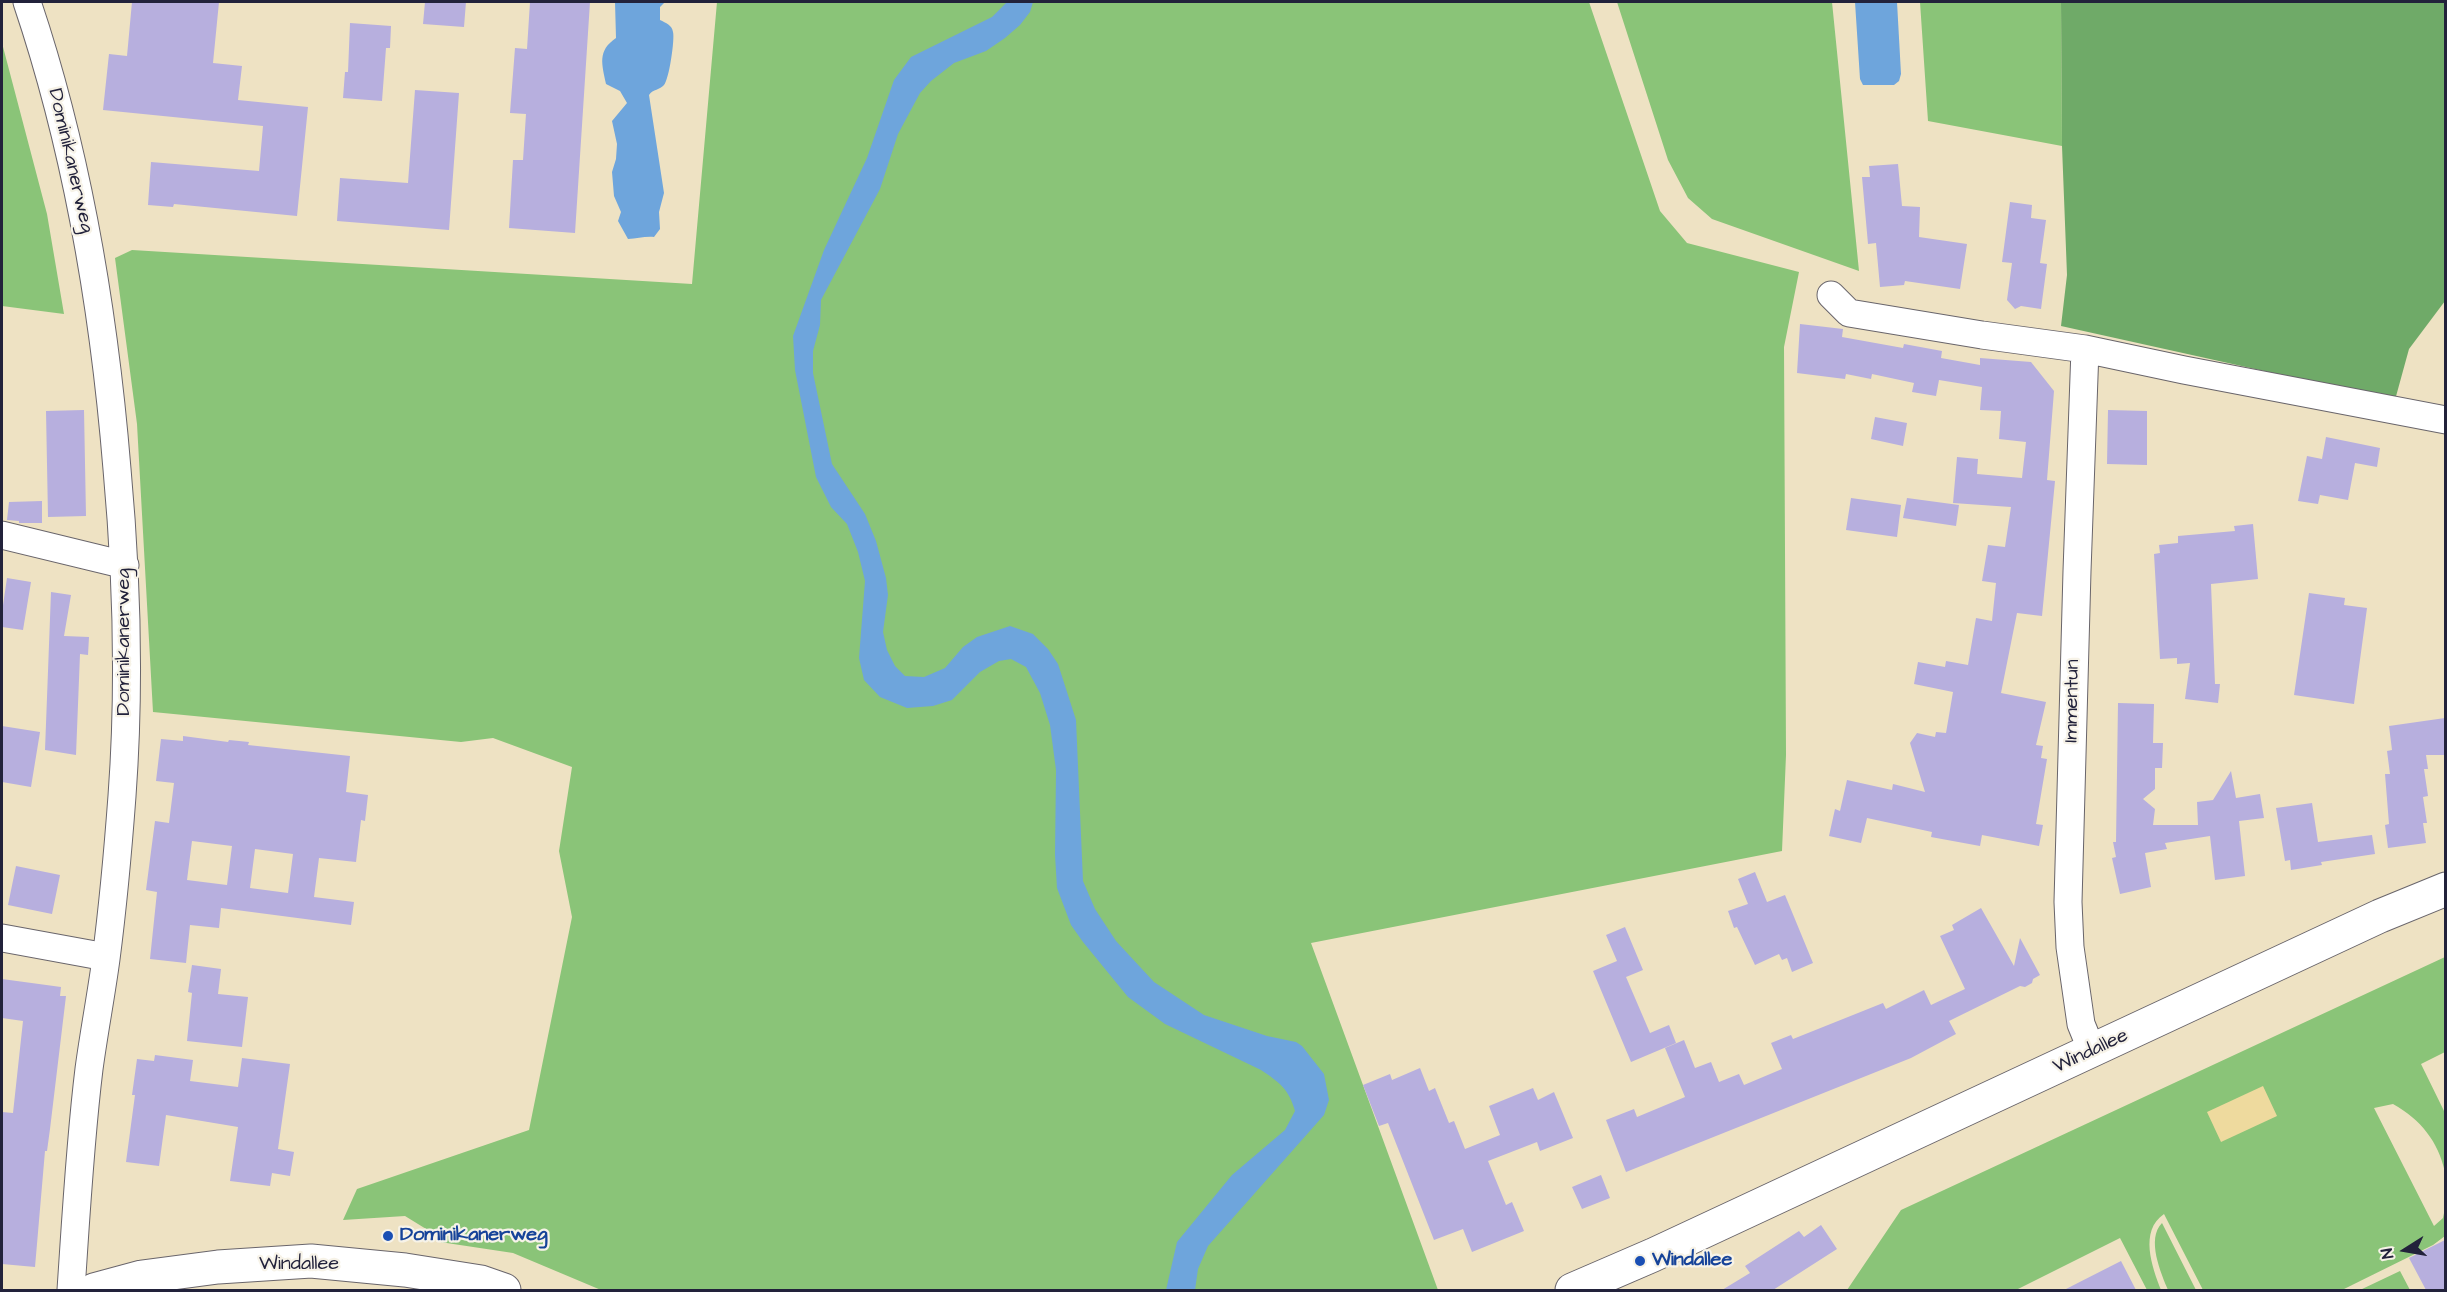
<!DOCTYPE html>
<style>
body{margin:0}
#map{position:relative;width:2447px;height:1292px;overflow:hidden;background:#eee2c3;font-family:"Architects Daughter",sans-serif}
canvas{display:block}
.frame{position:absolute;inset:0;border:3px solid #22223b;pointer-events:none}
.north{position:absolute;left:2375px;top:1220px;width:60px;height:60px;-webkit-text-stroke:4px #f7f3e8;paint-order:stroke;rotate:259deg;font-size:16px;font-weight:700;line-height:24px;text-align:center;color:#22223b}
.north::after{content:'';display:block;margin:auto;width:21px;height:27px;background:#22223b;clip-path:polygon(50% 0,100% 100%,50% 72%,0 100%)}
</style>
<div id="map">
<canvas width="2447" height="1292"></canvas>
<div class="frame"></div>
<div class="north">N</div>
</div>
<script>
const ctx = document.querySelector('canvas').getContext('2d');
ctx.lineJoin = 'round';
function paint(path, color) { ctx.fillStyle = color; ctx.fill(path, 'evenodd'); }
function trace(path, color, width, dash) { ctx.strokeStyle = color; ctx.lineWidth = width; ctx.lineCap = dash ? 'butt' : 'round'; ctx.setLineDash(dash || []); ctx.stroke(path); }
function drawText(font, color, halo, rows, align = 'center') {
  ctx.font = font + ' "Architects Daughter",sans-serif'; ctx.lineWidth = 4.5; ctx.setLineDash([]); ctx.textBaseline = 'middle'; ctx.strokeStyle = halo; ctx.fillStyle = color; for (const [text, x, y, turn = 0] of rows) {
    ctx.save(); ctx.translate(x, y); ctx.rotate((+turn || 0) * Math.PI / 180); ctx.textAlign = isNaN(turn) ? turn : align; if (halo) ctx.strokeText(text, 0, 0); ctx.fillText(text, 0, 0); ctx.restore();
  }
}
paint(new Path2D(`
 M 717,2 L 1589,2 L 1660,211 L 1687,243 L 1799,272 L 1784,347 L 1786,755 L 1782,851 L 1311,943 L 1438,1290 L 601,1290 L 513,1253 L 440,1242 L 431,1232 L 405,1216 L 343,1220 L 357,1189 L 529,1130 L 572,917 L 559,851 L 572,767 L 493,738 L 461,742 L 153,712 L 137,424 L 115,258 L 132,250 L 692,284 Z
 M 1617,2 L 1832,2 L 1859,271 L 1712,219 L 1688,198 L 1668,160 Z
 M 1920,2 L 2061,2 L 2062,146 L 1928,121 Z
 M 2,43 L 47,214 L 64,314 L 2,306 Z
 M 2445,957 L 2445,1052 L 2421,1064 L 2445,1113 L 2445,1172 C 2438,1141 2421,1120 2393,1104 L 2374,1108 L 2434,1226 L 2443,1218 L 2445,1208 L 2445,1236 L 2433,1245 L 2342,1290 L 2203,1290 L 2164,1214 C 2139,1231 2152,1267 2161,1290 L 2147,1290 L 2120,1238 L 2016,1290 L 1847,1290 L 1901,1210 Z
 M 2162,1223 L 2196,1290 L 2168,1290 C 2161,1273 2146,1239 2162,1223 Z
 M 2400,1271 L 2410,1290 L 2360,1290 Z`), '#8ac478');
paint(new Path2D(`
 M 2061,2 L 2445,2 L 2445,301 L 2409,349 L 2395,400 L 2061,326 L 2067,275 L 2062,146 Z`), '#6faa68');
paint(new Path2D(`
 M 2263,1086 L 2277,1116 L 2221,1142 L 2207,1112 Z`), '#eeda9e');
paint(new Path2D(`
 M 615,2 L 665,2 L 660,7 L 660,20 C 666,23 672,25 673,32 C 675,39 669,80 664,85 C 660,90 653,89 649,95 L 664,193 L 659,212 L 660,229 L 654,237 C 645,236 637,239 628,239 L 618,221 L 621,212 L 614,196 L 612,172 L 616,159 L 617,144 L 612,121 L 627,103 L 620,91 L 606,84 C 602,64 597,51 616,38 Z
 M 1007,2 L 1033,2 L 1030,12 L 1020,25 L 1005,38 L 986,51 L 954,63 L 931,81 L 920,93 L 898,134 L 880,189 L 821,300 L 820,325 L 813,351 L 813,373 L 832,464 L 865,514 L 876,541 L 886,578 L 888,595 L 883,632 L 887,650 L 895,666 L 905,676 L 924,677 L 945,668 L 963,647 L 977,637 L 1010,626 L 1033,634 L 1048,649 L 1058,664 L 1076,720 L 1083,881 L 1095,909 L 1116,941 L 1154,982 L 1204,1015 L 1267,1036 L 1296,1042 L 1302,1046 L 1324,1074 L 1329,1100 L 1324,1115 L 1208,1246 L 1198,1269 L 1195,1290 L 1166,1290 L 1177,1242 L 1232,1175 L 1285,1130 L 1295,1111 C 1289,1089 1279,1082 1261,1070 L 1165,1024 L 1128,997 L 1083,942 L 1071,925 L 1057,888 L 1055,855 L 1056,770 L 1050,725 L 1040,693 L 1026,667 L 1011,659 L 999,661 L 980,672 L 952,700 L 933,706 L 907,708 L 880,697 L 864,680 L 859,658 L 865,581 L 858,552 L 847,524 L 831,507 L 816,477 L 795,370 L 793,336 L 824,250 L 867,158 L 894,80 L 911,57 L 992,17 Z
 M 1855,2 L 1897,2 L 1901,74 L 1899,81 L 1894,85 L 1863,85 L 1860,79 Z`), '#6ea5dc');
paint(new Path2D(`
 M 132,2 L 219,2 L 213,63 L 242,66 L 238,100 L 308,107 L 297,216 L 174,204 L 173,207 L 148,205 L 151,162 L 259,171 L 263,126 L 103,110 L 109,54 L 127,56 Z
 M 425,2 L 466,2 L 464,27 L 423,24 Z
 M 530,2 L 590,2 L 575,233 L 509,228 L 513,160 L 523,160 L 526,114 L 510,113 L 515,48 L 527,49 Z
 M 350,23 L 391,26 L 390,48 L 386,48 L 382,101 L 343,98 L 345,72 L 348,72 Z
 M 415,90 L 459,93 L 449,230 L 337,221 L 340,178 L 408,183 Z
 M 1898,164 L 1902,206 L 1920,207 L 1919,237 L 1967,244 L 1960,289 L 1905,281 L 1904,285 L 1880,287 L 1876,243 L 1868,244 L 1862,177 L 1870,177 L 1869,166 Z
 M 2010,202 L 2032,205 L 2031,218 L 2046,220 L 2040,263 L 2047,264 L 2041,309 L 2021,306 L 2015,309 L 2007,300 L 2012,263 L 2002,262 Z
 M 1800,324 L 1843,329 L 1842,337 L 1903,348 L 1904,344 L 1942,351 L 1941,358 L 1980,365 L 1980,358 L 2031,362 L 2054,391 L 2047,480 L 2055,481 L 2042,616 L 2017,613 L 2001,693 L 2046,702 L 2036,745 L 2043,746 L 2041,758 L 2047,759 L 2036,824 L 2043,825 L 2039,846 L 1982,835 L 1980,846 L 1931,837 L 1932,832 L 1867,818 L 1861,843 L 1829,836 L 1835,809 L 1840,811 L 1847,780 L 1892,790 L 1893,784 L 1925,792 L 1910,743 L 1917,733 L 1935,737 L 1936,732 L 1946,733 L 1953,692 L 1914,684 L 1918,662 L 1945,667 L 1946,661 L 1968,665 L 1976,618 L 1992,621 L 1996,583 L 1982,581 L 1988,545 L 2005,547 L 2011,507 L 1953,503 L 1957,457 L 1978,459 L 1977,474 L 2022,478 L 2026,442 L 1999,439 L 2001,411 L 1980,410 L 1982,387 L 1939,380 L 1936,396 L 1912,392 L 1914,383 L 1872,374 L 1871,379 L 1846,374 L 1845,379 L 1797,373 Z
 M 84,410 L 86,516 L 48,517 L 46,411 Z
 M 2108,410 L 2147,411 L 2147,465 L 2107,464 Z
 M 1875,417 L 1907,423 L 1903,446 L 1871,439 Z
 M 2326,437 L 2380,448 L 2377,467 L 2355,463 L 2348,500 L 2320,495 L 2318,504 L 2298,501 L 2307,456 L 2322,459 Z
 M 1851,498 L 1901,505 L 1897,537 L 1846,530 Z
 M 1907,498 L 1959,505 L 1956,526 L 1903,518 Z
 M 42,501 L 42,523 L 19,523 L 19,521 L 7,520 L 9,502 Z
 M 2253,524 L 2258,579 L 2211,584 L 2215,684 L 2220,684 L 2218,703 L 2185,699 L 2190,663 L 2177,664 L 2177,658 L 2160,659 L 2154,554 L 2160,553 L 2159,545 L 2178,543 L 2178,536 L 2235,531 L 2234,526 Z
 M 7,578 L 31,582 L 23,630 L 2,627 L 2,612 Z
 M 51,592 L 71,595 L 64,636 L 89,637 L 88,655 L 80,654 L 76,755 L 45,750 Z
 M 2309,593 L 2345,598 L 2344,605 L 2367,608 L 2354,704 L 2294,695 Z
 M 2118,703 L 2154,704 L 2153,743 L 2163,743 L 2162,768 L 2155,768 L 2155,789 L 2143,799 L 2155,809 L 2153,825 L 2198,825 L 2197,802 L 2213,800 L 2231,771 L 2236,798 L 2260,794 L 2264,818 L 2239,821 L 2245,876 L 2215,880 L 2210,836 L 2165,843 L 2167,849 L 2145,853 L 2151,887 L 2120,894 L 2112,858 L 2116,857 L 2113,842 L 2116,842 Z
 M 2445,718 L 2445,755 L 2426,755 L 2428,769 L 2424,769 L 2428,796 L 2423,797 L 2427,823 L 2423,823 L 2426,843 L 2388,848 L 2385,825 L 2389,824 L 2385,774 L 2390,774 L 2387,751 L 2392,750 L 2389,726 Z
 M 2,726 L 40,732 L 31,787 L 2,782 Z
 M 183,736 L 228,742 L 229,740 L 249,742 L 248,745 L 350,756 L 346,792 L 368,795 L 365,821 L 361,820 L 356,862 L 319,858 L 314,897 L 354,902 L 351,925 L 221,908 L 219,928 L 190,925 L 186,963 L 150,959 L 157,892 L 146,890 L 155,821 L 169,823 L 174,783 L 156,781 L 161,739 L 183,741 ZM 192,841 L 232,846 L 227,885 L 187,880 ZM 255,849 L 293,854 L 288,893 L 250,888 Z
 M 2312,803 L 2318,842 L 2372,835 L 2375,854 L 2321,862 L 2322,865 L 2291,870 L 2290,860 L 2285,861 L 2276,808 Z
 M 16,866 L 60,875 L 52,914 L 8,905 Z
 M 1755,872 L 1767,902 L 1785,895 L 1813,963 L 1792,972 L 1787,958 L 1782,960 L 1779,954 L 1755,965 L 1737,927 L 1734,928 L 1728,911 L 1748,904 L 1738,879 Z
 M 1981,908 L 2014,966 L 2020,938 L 2040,975 L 2033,979 L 2032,983 L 2025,987 L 2020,986 L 1949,1021 L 1956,1034 L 1911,1058 L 1626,1172 L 1606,1120 L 1634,1109 L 1637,1117 L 1685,1097 L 1665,1048 L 1684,1040 L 1695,1068 L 1711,1062 L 1719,1082 L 1739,1074 L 1744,1085 L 1782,1069 L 1771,1043 L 1791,1035 L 1793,1039 L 1883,1003 L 1886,1009 L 1924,990 L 1931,1005 L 1965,989 L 1940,936 L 1954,930 L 1952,925 Z
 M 1625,927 L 1643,970 L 1626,977 L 1650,1033 L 1669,1025 L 1676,1043 L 1631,1062 L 1593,971 L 1617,961 L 1606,935 Z
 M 192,965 L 221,969 L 218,994 L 248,997 L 242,1047 L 187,1041 L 192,993 L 188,992 Z
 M 2,979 L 61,987 L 60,996 L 66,996 L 50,1129 L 47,1151 L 45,1151 L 35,1267 L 2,1264 L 2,1112 L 13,1113 L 23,1021 L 2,1018 Z
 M 155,1055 L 193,1060 L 190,1081 L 238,1087 L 242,1058 L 290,1064 L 278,1149 L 294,1152 L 290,1176 L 272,1173 L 270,1186 L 230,1181 L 238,1127 L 166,1115 L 159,1166 L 126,1162 L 135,1095 L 132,1095 L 137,1059 L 154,1061 Z
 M 1420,1068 L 1429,1091 L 1435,1088 L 1449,1123 L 1454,1121 L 1465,1149 L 1500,1135 L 1489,1106 L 1533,1088 L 1538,1100 L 1554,1092 L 1573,1138 L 1540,1151 L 1537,1142 L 1488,1161 L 1506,1205 L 1512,1202 L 1524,1231 L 1472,1252 L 1463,1229 L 1434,1240 L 1388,1123 L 1379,1126 L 1363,1085 L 1390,1074 L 1392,1080 Z
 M 1601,1175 L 1610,1198 L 1582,1209 L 1572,1187 Z
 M 1821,1225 L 1837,1249 L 1773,1290 L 1722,1290 L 1750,1273 L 1745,1266 L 1799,1231 L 1804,1237 Z
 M 2445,1240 L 2445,1290 L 2426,1290 L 2409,1258 Z
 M 2121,1261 L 2136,1290 L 2064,1290 Z`), '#b7afde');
const street = new Path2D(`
 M 27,2 C 78,153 104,310 117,469 C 127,578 130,687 122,796 C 118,850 113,905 106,959 C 101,996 94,1032 89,1069 C 80,1142 76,1216 71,1290
 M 1831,295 L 1849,313 L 1982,335 L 2085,349 L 2184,370 L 2446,420
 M 2085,349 L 2077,571 L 2068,902 L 2070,947 L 2081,1024 L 2092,1051
 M 2,535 L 125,565
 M 2,938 L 106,957`);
const secondary = new Path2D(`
 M 94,1290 L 142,1277 L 218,1267 L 311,1261 L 405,1270 L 481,1282 L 504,1290
 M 1572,1290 L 1653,1255 L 2380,916 L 2446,889`);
trace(street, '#69656b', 29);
trace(secondary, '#69656b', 35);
trace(street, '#fff', 27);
trace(secondary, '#fff', 33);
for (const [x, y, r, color] of [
 [388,1236,6,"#1a4fb4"],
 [1640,1261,6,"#1a4fb4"]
]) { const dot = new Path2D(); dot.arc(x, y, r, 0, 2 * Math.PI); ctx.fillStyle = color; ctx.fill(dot); trace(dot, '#f7f3e8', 2); }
drawText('20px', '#22223b', '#f7f3e8', [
 ["Dominikanerweg",70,161,77],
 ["Dominikanerweg",125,642,-90],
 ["Immentun",2073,701,-89],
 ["Windallee",2091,1052,-25],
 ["Windallee",299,1265]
]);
drawText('bold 20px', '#164399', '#f7f3e8', [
 ["Dominikanerweg",400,1236],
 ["Windallee",1652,1261]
], 'left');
</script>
